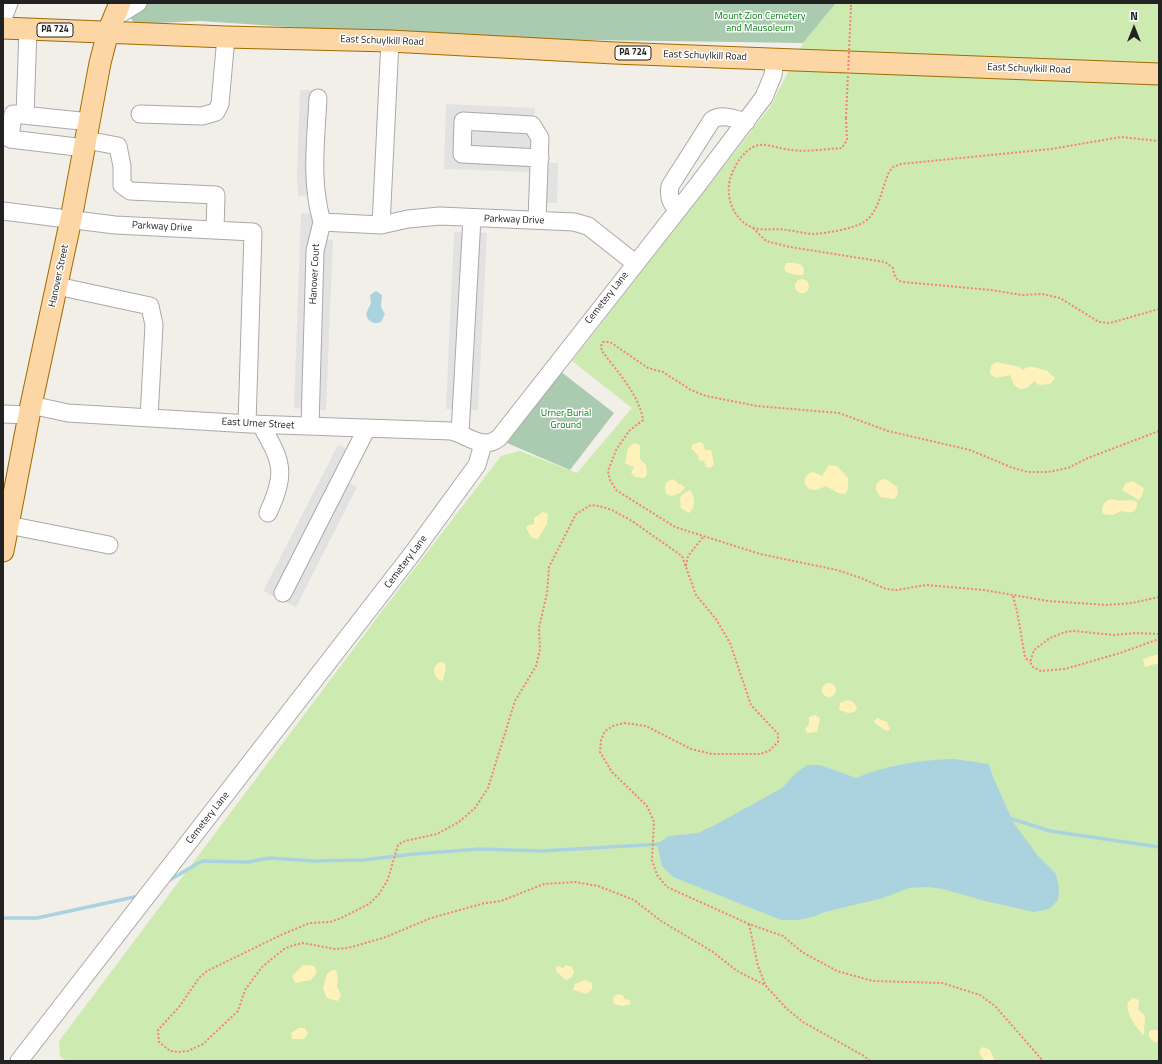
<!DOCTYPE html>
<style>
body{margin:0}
#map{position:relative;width:1162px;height:1064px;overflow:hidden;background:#f2efe9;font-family:"Titillium Web",sans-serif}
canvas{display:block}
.frame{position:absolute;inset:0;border:4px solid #222;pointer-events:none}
.north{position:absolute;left:1114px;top:8px;width:40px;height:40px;-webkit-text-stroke:3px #fff;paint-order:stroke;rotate:0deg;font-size:11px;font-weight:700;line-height:16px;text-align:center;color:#222}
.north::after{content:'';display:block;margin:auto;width:14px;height:18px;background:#222;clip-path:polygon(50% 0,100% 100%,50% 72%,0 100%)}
</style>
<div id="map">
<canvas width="1162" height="1064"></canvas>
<div class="frame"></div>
<div class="north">N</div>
</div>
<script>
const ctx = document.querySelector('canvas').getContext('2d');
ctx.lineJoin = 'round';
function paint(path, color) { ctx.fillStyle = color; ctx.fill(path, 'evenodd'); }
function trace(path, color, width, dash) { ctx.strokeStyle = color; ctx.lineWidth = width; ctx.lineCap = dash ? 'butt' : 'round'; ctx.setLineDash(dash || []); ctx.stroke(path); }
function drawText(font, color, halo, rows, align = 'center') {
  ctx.font = font + ' "Titillium Web",sans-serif'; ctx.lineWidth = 3; ctx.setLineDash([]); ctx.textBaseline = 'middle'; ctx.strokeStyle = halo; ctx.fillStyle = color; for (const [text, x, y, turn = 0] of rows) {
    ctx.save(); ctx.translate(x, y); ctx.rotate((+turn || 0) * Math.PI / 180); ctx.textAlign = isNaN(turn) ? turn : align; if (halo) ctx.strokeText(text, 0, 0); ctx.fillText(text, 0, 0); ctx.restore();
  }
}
paint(new Path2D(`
 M 836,3 L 1159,3 L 1159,1061 L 68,1061 L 60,1057 L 59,1041 L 382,611 L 501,456 L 520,451 L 577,473 L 632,408 L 572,361 L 770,107 L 803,43 Z`), '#cdebb0');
paint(new Path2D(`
 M 786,263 L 795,263 L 802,265 L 804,270 L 803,275 L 796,275 L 786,272 L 784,268 Z
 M795 286a7 7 0 1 1 14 0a7 7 0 1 1-14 0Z
 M 996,362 L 1019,367 L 1023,370 C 1030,363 1037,369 1046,370 L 1055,378 L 1050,384 L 1039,385 L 1034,381 L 1027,388 L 1020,389 L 1014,385 L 1010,375 L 996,378 L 990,374 L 991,366 Z
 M 701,442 L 704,445 L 705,450 L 711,450 L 714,464 L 710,468 L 706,467 L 704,461 L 699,460 L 698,455 L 691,448 L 693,444 Z
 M 634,443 L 640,445 L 640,459 L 646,465 L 647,474 L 644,478 L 635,477 L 631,473 L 634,467 L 625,463 L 628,448 Z
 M 829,465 L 837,466 L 848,478 L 848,489 L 845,494 L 838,493 L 826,486 C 823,487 819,489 816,490 C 803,491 800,475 813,472 L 822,476 Z
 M 672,479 L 676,481 L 678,484 L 681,484 L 685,488 L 680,493 L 672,496 L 666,494 L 665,488 L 666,483 Z
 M 886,479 L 897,487 L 898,494 L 894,499 L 880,497 L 876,490 L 876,485 L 880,480 Z
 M 1132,481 L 1144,488 L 1142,496 L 1139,500 L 1122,490 L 1125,484 Z
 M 690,490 C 695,497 696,508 689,513 L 681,508 L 680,498 L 683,494 Z
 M 1112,499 C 1121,503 1128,498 1137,502 C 1138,513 1130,514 1122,511 L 1113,515 L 1103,514 C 1100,507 1105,500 1112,499 Z
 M 543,512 L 548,514 L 547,524 L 538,539 L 532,538 L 526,528 L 528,525 L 534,524 L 534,518 Z
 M 1159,654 L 1159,663 L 1145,667 L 1143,659 Z
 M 442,662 L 445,663 L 446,667 L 443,680 L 440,681 L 435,675 L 434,668 L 438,663 Z
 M822 690a7 7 0 1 1 14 0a7 7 0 1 1-14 0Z
 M 848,700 L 853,702 L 857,707 L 855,712 L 848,713 L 839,710 L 840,703 Z
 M 815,715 L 820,718 L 817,732 L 807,733 L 805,729 L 809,724 L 809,717 Z
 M 877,718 L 887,722 L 890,730 L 886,731 L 875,723 L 874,721 Z
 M 303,965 L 314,966 L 317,972 L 311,980 L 295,983 L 292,976 Z
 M 558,966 L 563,968 L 566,965 L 572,967 L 574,971 L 572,977 L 566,980 L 556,971 L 556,967 Z
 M 333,970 L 336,970 L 338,978 L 337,987 L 341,995 L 338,1001 L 327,998 L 323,989 L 327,974 Z
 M 585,980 L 592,983 L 592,989 L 587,994 L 573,990 L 575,984 Z
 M 617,994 L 623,995 L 624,999 L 629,1000 L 631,1004 L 622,1006 L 614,1004 L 613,998 Z
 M 1133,998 L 1139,1000 L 1138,1009 L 1145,1016 L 1144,1035 C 1136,1028 1125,1013 1128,1002 Z
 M 299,1028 L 305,1028 L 308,1034 L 303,1039 L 292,1039 L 291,1033 Z
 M 1151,1030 L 1159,1030 L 1157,1043 L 1154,1042 L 1149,1037 L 1149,1032 Z
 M 984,1047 L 990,1050 L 995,1061 L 984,1061 L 979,1052 L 981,1048 Z`), '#fff1ba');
paint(new Path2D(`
 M 127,3 L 836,3 L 803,43 L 455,38 L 200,21 L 135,24 L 125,10 Z
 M 560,371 L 614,413 L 570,470 L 507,443 Z`), '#aacbaf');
paint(new Path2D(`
 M 300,90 L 312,90 L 309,195 L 298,196 L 297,176 Z
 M 446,104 L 535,108 L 532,172 L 444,169 Z
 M 547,163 L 558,163 L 557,203 L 545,203 Z
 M 301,213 L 311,214 L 322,239 L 333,240 L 326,410 L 294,408 Z
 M 454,232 L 487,233 L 478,410 L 446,409 Z
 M 338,445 L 351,451 L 348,482 L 357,487 L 296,607 L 263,591 Z`), '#e2e2e2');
paint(new Path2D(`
 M 376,291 L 382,295 L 381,307 L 385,314 L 381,322 C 374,325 368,322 366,314 L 371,303 L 370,295 Z
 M 954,759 L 989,764 L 993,777 L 1013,822 L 1038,856 L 1056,874 L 1059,888 L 1058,900 L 1049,909 L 1034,912 L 985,901 L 943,889 L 927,887 L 909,888 L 883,898 L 825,912 L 812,917 L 798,920 L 781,920 L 673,877 L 662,866 L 657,844 L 669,836 L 698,833 L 717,824 L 782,788 L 797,772 L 807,765 L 820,765 L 856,778 C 886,765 921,760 954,759 Z`), '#aad3df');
trace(new Path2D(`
 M 1009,818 L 1050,831 L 1159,847
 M 168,881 L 202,861 L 248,862 L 269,858 L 314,861 L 363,860 L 414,854 L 480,849 L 541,851 L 661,844
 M 3,918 L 37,918 L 139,896`), '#aad3df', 3.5);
const minor = new Path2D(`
 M 115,17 L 138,3
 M 3,18 L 9,3
 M 318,98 C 316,139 310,181 322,222
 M 140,114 L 202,116 L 216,112 L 220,104 L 226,37
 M 25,115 L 28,29
 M 86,140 L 118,146 L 122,166 L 122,185 L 130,191 L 216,195 L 215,230
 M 85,148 L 10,139 L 13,114 L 90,122
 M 3,211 L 115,225 L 253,232 L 247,424
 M 677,211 C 671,202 668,197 670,186 L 712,120 C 722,113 735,119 746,122
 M 537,220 L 540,138 L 532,125 L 463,121 L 462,154 L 540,158
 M 381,225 L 408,219 L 440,216 L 574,222 L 588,226 L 635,263
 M 57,286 L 150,306 L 154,325 L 149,418
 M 31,405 L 68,413 L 250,424 L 451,431 C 468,435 482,451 499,438 L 696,187 L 764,97 L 773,75 L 775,58
 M 3,414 L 29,415
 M 261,425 C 282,462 287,472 268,513
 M 310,426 L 315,251 L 322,222 L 381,225 L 390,41
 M 460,433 L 472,218
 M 8,525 L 109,545
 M 283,593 L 367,428
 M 19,1061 L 412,554 L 477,465 L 483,444`);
const major = new Path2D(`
 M 3,28 L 226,37 L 390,41 L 614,53 L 1159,74
 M 3,551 L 31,405 L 71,219 L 100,63 L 108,32 L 120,3`);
trace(minor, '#a9a9a9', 19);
trace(major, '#a06b00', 23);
trace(new Path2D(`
 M 851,7 L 851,3
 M 846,118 L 847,140 L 842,148 C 824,149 803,153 785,149 C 773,147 764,142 753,147 C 742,153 735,165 731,176 C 724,195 733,221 754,228 C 765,231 776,228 787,230 C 796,231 805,234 814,234 C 827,233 853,229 864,222 C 879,213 882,187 889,172 L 893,167 L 901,164 L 1051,149 L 1121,137 L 1159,141
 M 753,228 L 766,241 L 790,247 L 885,262 L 893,268 C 894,276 896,280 903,282 L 991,290 L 1022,295 L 1042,294 L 1060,298 L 1099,322 L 1110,323 L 1159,309
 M 1159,431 L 1088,458 L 1068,468 L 1048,472 L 1028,472 L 1013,468 L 970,450 L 888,431 L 839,413 L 757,406 L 706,396 L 691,390 L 663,372 L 648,368 L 610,342 L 603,342 L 601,346 L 602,351 C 616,370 640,396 643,420 L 629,431 L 616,450 L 608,471 L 610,480 L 616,490 L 675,527 L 760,554 L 837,570 L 861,578 L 886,589 L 897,590 L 926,585 L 984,590 L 1048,601 L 1107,605 L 1132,603 L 1159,597
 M 686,566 L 688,556 L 704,536
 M 1013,596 L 1017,611 L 1025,657 L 1029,662
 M 1159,634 L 1136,633 L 1114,635 L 1074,631 L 1065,632 L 1050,638 L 1034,650 L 1030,662 L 1033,667 L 1041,671 L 1065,669 L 1120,653 L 1159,639
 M 749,924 L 758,966 L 765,984
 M 870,1061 L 864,1056 L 803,1022 L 787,1009 L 765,985 L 737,971 L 713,952 L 661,921 L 634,900 L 598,886 L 575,882 L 544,884 L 501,901 L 485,903 L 431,918 L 386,937 L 348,948 L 335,949 L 303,943 L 294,945 L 284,949 L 262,967 L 245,990 L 238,1011 L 203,1044 L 188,1051 L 178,1052 L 170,1051 L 159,1042 L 158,1030 L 179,1007 L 199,978 L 207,971 L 283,934 L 310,923 L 330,922 L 341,918 L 369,904 L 380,893 L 388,879 L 398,845 L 405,841 L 437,834 L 459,822 L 475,808 L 488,788 L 515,701 L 536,666 L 540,650 L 539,628 L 547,593 L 549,567 L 576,514 L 591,505 L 599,506 L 612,510 L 632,521 L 682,556 L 696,595 L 716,619 L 730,643 L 751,705 L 778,734 L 778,742 L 769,751 L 760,754 L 712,754 L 691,749 L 646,726 L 624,723 L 613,726 L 605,731 L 601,740 L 600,752 L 612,772 L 647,806 L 654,822 L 652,860 L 657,875 L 667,887 L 749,924 L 783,936 L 802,952 L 837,971 L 873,981 L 942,983 L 980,995 L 995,1006 L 1043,1061`), '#fa8072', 2, [2, 2]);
trace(minor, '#fff', 17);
trace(major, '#fcd6a4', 21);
trace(new Path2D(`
 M 846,118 L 851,7`), '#fa8072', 2, [2, 2]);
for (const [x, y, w] of [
 [55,30,36],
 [633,53,36]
]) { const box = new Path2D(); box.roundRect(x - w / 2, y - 7, w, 14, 3); ctx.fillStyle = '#fff'; ctx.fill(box); trace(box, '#222', 1); }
drawText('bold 9px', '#222', null, [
 ["PA 724",55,30],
 ["PA 724",633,53]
]);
drawText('10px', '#0c8416', '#fff', [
 ["Mount Zion Cemetery",760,17],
 ["and Mausoleum",760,29],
 ["Urner Burial",566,414],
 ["Ground",566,426]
]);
drawText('10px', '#222', '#fff', [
 ["East Schuylkill Road",382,41,2],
 ["East Schuylkill Road",705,56,2],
 ["East Schuylkill Road",1029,69,2],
 ["Parkway Drive",514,220,2],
 ["Parkway Drive",162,227,3],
 ["Hanover Court",315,274,-87],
 ["Hanover Street",59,276,-78],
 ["Cemetery Lane",607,298,-52],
 ["East Urner Street",258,424,3],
 ["Cemetery Lane",406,562,-53],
 ["Cemetery Lane",208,818,-52]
]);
</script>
